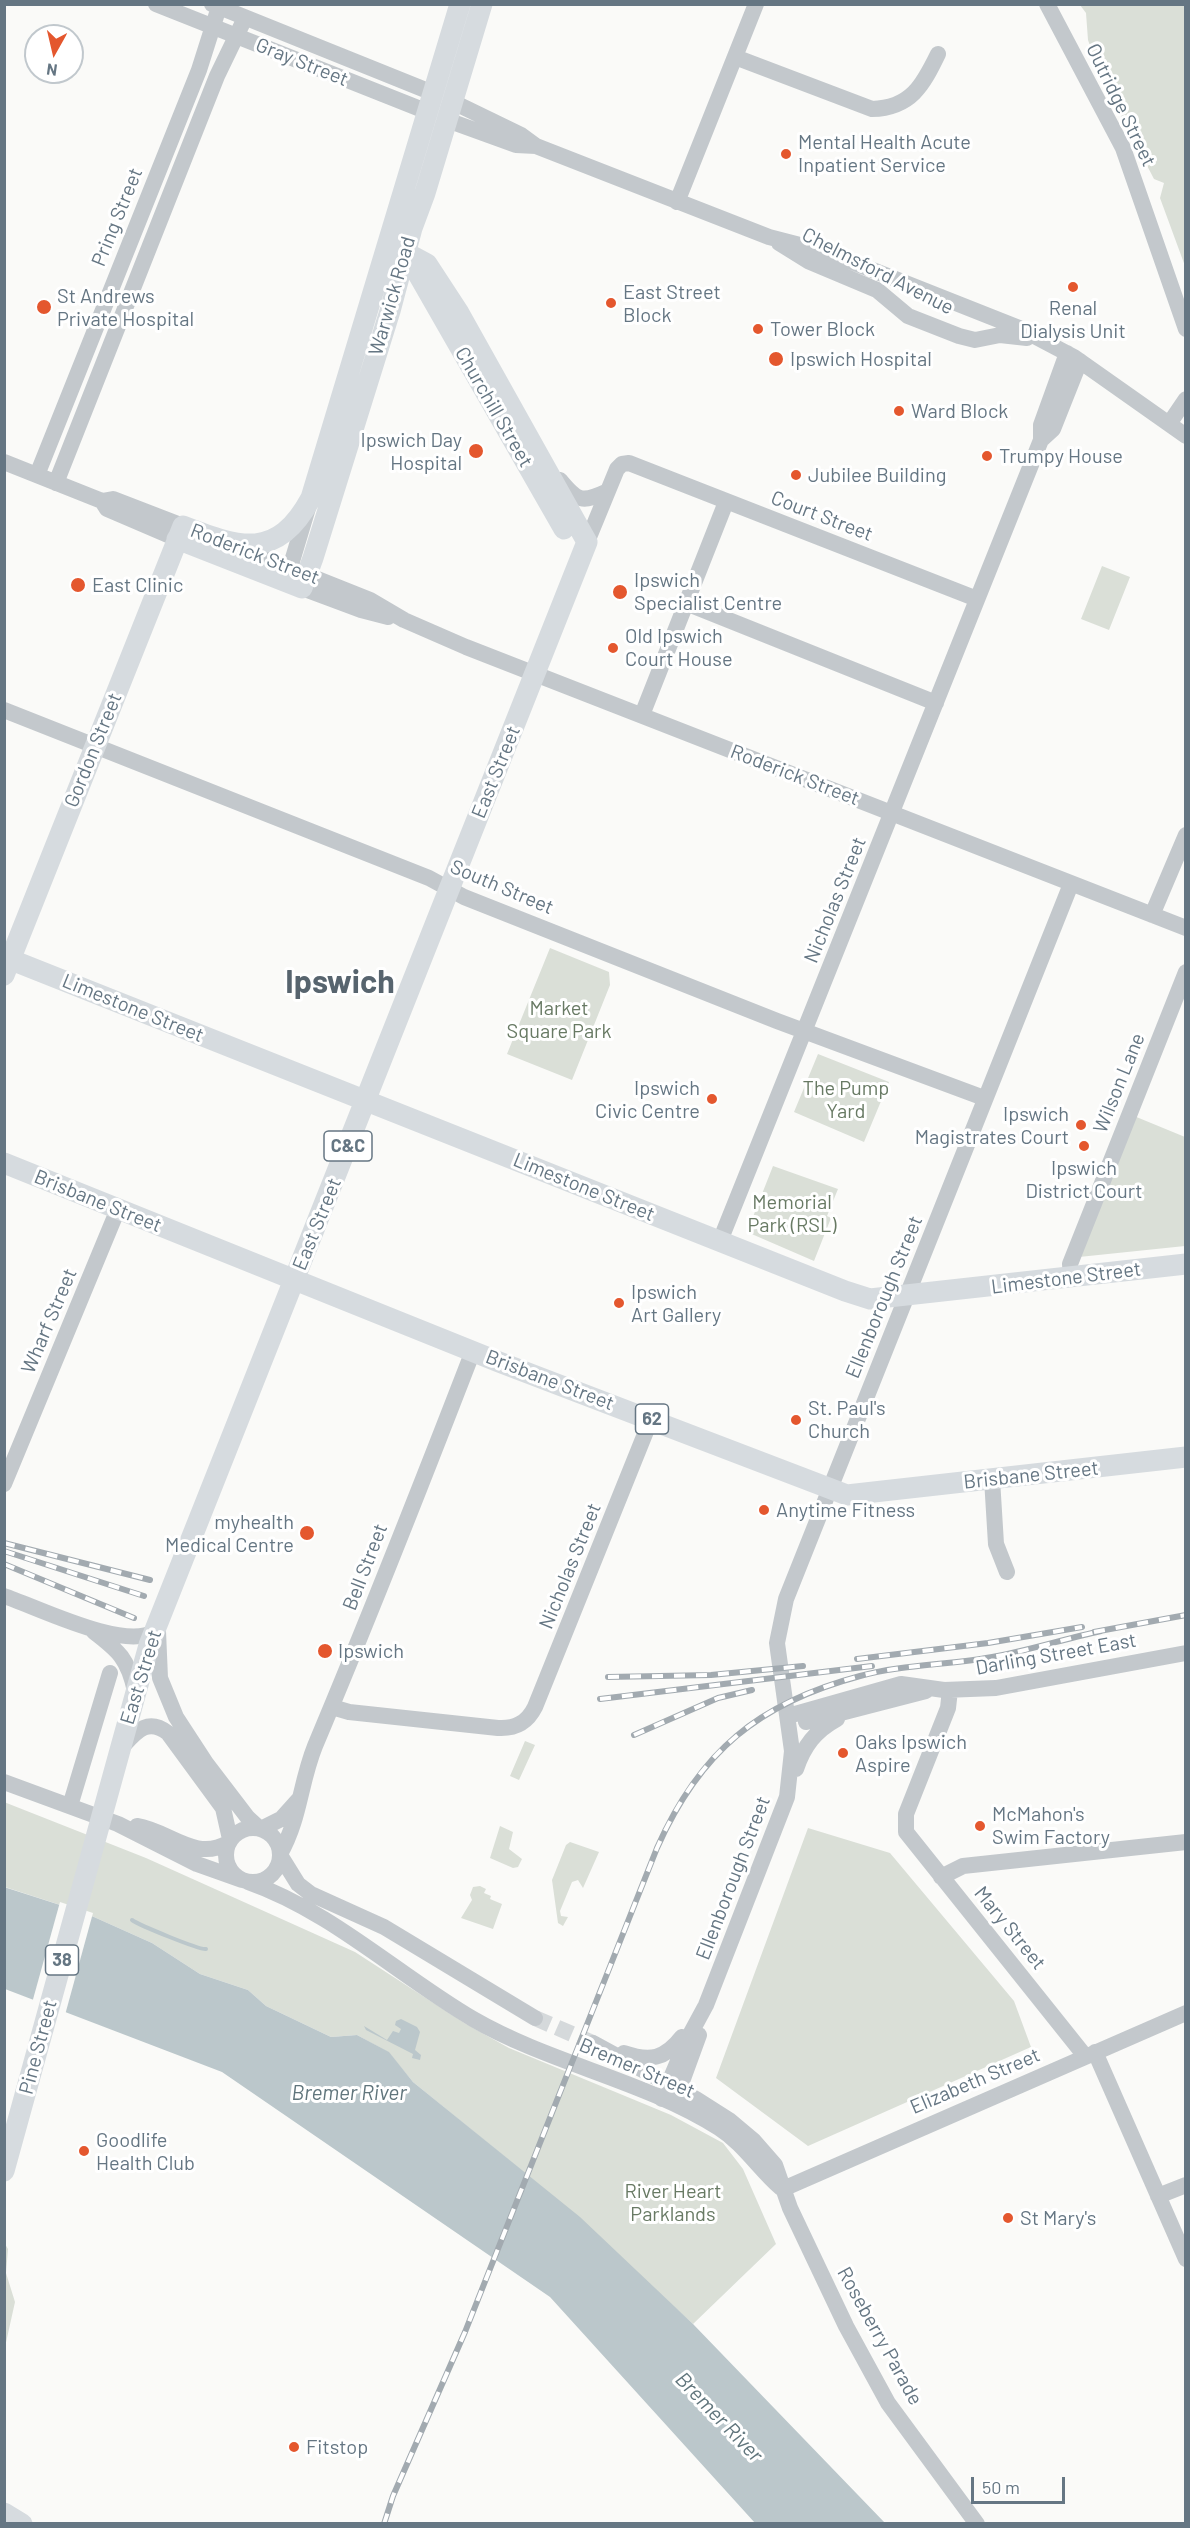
<!DOCTYPE html>
<style>
body{margin:0}
#map{position:relative;width:1190px;height:2528px;overflow:hidden;background:#fafaf8;font-family:Barlow,sans-serif}
canvas{display:block}
.frame{position:absolute;inset:0;border:6px solid #657683;pointer-events:none}
.north{position:absolute;left:24px;top:24px;width:60px;height:60px;box-sizing:border-box;background:#fff;border:2px solid #c1c8cd;border-radius:50%;rotate:188deg;font-size:16px;font-weight:700;line-height:24px;text-align:center;color:#657683}
.north::after{content:'';display:block;margin:auto;width:21px;height:27px;background:#e4572e;clip-path:polygon(50% 0,100% 100%,50% 72%,0 100%)}
.scale{position:absolute;left:971px;top:2477px;width:94px;height:27px;box-sizing:border-box;border:3px solid #657683;border-top:0;padding-left:8px;font-size:18px;line-height:21px;white-space:nowrap;color:#657683;-webkit-text-stroke:4px #fff;paint-order:stroke}
</style>
<div id="map">
<canvas width="1190" height="2528"></canvas>
<div class="frame"></div>
<div class="north">N</div>
<div class="scale">50 m</div>
</div>
<script>
const ctx = document.querySelector('canvas').getContext('2d');
ctx.lineJoin = 'round';
function paint(path, color) { ctx.fillStyle = color; ctx.fill(path, 'evenodd'); }
function trace(path, color, width, dash) { ctx.strokeStyle = color; ctx.lineWidth = width; ctx.lineCap = dash ? 'butt' : 'round'; ctx.setLineDash(dash || []); ctx.stroke(path); }
function drawText(font, color, halo, rows, align = 'center') {
  ctx.font = font + ' Barlow,sans-serif'; ctx.lineWidth = 6; ctx.setLineDash([]); ctx.textBaseline = 'middle'; ctx.strokeStyle = halo; ctx.fillStyle = color; for (const [text, x, y, turn = 0] of rows) {
    ctx.save(); ctx.translate(x, y); ctx.rotate((+turn || 0) * Math.PI / 180); ctx.textAlign = isNaN(turn) ? turn : align; if (halo) ctx.strokeText(text, 0, 0); ctx.fillText(text, 0, 0); ctx.restore();
  }
}
paint(new Path2D(`
 M 1080,5 L 1185,5 L 1185,266 L 1160,198 L 1164,183 L 1154,179 L 1117,108 L 1119,93 L 1105,88 L 1088,40 L 1086,13 Z
 M 1102,566 L 1130,577 L 1109,630 L 1081,619 Z
 M 550,948 L 609,972 L 610,985 L 572,1080 L 507,1054 Z
 M 818,1054 L 889,1082 L 864,1142 L 794,1112 Z
 M 1134,1116 L 1185,1137 L 1185,1246 L 1079,1257 Z
 M 773,1166 L 838,1189 L 827,1216 L 831,1218 L 814,1261 L 747,1232 Z
 M 525,1741 L 535,1745 L 519,1780 L 510,1776 Z
 M 4,1802 L 146,1858 L 355,1952 L 466,2024 L 509,2048 L 671,2115 L 723,2143 L 743,2169 L 776,2244 L 693,2324 L 549,2193 L 413,2082 L 388,2052 L 357,2035 L 331,2037 L 266,2006 L 248,1990 L 200,1974 L 152,1943 L 85,1913 L 5,1887 Z
 M 500,1826 L 513,1832 L 509,1849 L 522,1859 L 518,1867 L 513,1868 L 490,1858 Z
 M 808,1828 L 890,1853 L 1014,2001 L 1031,2047 L 808,2146 L 716,2078 Z
 M 570,1842 L 599,1852 L 583,1888 L 578,1880 L 572,1882 L 560,1911 L 561,1916 L 568,1917 L 563,1926 L 558,1923 L 552,1880 L 566,1845 Z
 M 480,1886 L 486,1889 L 484,1893 L 491,1896 L 490,1899 L 502,1904 L 493,1929 L 461,1918 L 472,1900 L 470,1895 L 473,1887 Z
 M 5,2244 L 8,2249 L 6,2273 L 15,2302 L 5,2347 Z`), '#dadfd7');
paint(new Path2D(`
 M 4,1887 L 85,1913 L 152,1943 L 200,1974 L 248,1990 L 266,2006 L 331,2037 L 357,2035 L 389,2052 L 413,2082 L 580,2217 L 693,2324 L 885,2523 L 755,2523 L 550,2297 L 222,2072 L 5,1989 Z
 M 401,2019 L 417,2027 L 420,2032 L 415,2050 L 421,2055 L 420,2060 L 412,2058 L 413,2054 L 366,2030 L 364,2026 L 387,2040 L 393,2031 L 399,2033 L 401,2029 L 395,2025 L 396,2021 Z`), '#bbc7cb');
paint(new Path2D(`
 M 60,1902 L 93,1913 L 65,2015 L 32,2003 Z`), '#fafaf8');
trace(new Path2D(`
 M 132,1920 C 139,1925 199,1950 206,1949`), '#bbc7cb', 4);
trace(new Path2D(`
 M 535,2018 L 593,2043`), '#d5d9db', 16, [16, 8]);
trace(new Path2D(`
 M 156,4 L 428,112
 M 212,4 L 433,93
 M 1047,4 L 1123,148 L 1186,329
 M 735,57 L 872,109 C 911,108 923,85 938,54
 M 453,102 L 521,135 L 536,146 L 769,237 L 827,252 L 1019,328 L 1074,357 L 1186,436
 M 447,120 L 516,145 L 536,146
 M 677,202 L 756,4
 M 779,243 L 808,261 L 877,290 L 908,316 L 959,336 L 975,340 L 1000,335 L 1027,338
 M 1169,424 L 1186,399
 M 1041,440 L 1041,425 L 1067,353
 M 4,462 L 102,501 L 113,499 L 183,526
 M 37,475 L 199,70 L 219,7
 M 560,480 C 578,502 582,503 608,491
 M 56,483 L 217,76 L 245,18
 M 102,501 L 107,509 L 177,539
 M 587,542 L 617,469 L 622,464 L 629,463 L 977,599
 M 237,547 L 370,600 L 404,620 L 466,647 L 1186,928
 M 287,578 L 308,508
 M 302,588 L 361,610 L 388,617
 M 686,603 L 936,703
 M 4,710 L 429,878 L 464,897 L 777,1021 L 984,1098
 M 642,715 L 726,502
 M 1152,915 L 1186,835
 M 720,1241 L 1041,440 L 1053,429 L 1080,361
 M 1071,1278 L 1070,1264 L 1186,972
 M 992,1479 L 996,1544 L 1007,1572
 M 4,1484 L 118,1209
 M 4,1596 C 37,1607 126,1652 155,1631
 M 158,1631 L 160,1678 L 176,1717 L 206,1763 L 248,1818 L 260,1829
 M 94,1632 C 119,1651 128,1659 135,1691
 M 950,1690 L 948,1708 L 906,1814 L 906,1832 L 1085,2056
 M 332,1707 L 349,1712 L 498,1728 C 515,1729 527,1723 535,1707 L 651,1419
 M 788,1716 L 901,1684 L 944,1690 L 996,1688 L 1186,1653
 M 806,1722 L 926,1691
 M 121,1748 C 136,1732 147,1717 168,1733 L 223,1808 L 230,1839
 M 796,1769 C 804,1746 815,1731 837,1719
 M 4,1782 L 118,1824 L 197,1864 L 242,1880
 M 70,1806 L 110,1673
 M 137,1826 C 169,1831 195,1862 228,1843
 M226 1855a27 27 0 1 1 54 0a27 27 0 1 1-54 0Z
 M 261,1829 L 281,1819 L 299,1799
 M 280,1854 C 300,1819 300,1783 315,1746 C 370,1615 422,1483 473,1351
 M 280,1855 L 298,1884 L 311,1894 L 384,1927 L 535,2018
 M 941,1877 L 963,1866 L 1186,1842
 M 248,1882 C 331,1911 398,1975 473,2019 C 551,2064 643,2080 719,2128 C 744,2144 759,2169 781,2188
 M 593,2043 L 696,2099 L 729,2120 L 754,2141 L 775,2165 L 790,2208 L 846,2326 L 888,2403 L 977,2524
 M 1095,2052 L 1186,2259
 M 624,2053 C 650,2062 665,2059 682,2037
 M 676,2098 L 699,2035
 M 662,2099 L 686,2042 L 706,2005 L 787,1797 L 792,1751 L 777,1643 L 786,1599 L 1071,884
 M 783,2189 L 1186,2013
 M 1158,2196 L 1186,2185`), '#c3c8cc', 16);
trace(new Path2D(`
 M 410,260 L 564,529
 M 177,539 L 302,588 L 313,558 L 390,311 L 412,228 L 425,193 L 482,4
 M 4,957 L 845,1291 L 870,1299 L 1186,1264
 M 4,975 L 183,526 C 240,548 277,561 311,498 L 460,4
 M 4,1163 L 499,1362 L 847,1495 L 1186,1457
 M 4,2171 L 149,1645 L 587,542 L 459,313 L 427,264 L 414,257 L 396,256 L 386,261 L 380,270
 M 4,2513 L 22,2524`), '#d6dbdf', 21);
const rail = new Path2D(`
 M 4,1543 L 150,1580
 M 4,1551 L 144,1596
 M 4,1564 L 134,1618
 M 1094,1632 L 1186,1615
 M 857,1659 L 988,1643 L 1082,1627
 M 608,1677 L 711,1675 L 803,1666
 M 600,1699 L 872,1666
 M 634,1735 L 718,1698 L 752,1690
 M 384,2524 L 393,2496 L 465,2332 L 657,1848 C 700,1751 759,1703 860,1676 C 900,1665 945,1665 986,1658 C 1025,1652 1063,1639 1101,1631`);
trace(rail, '#a2aab0', 6);
trace(rail, '#fff', 4, [11]);
for (const [x, y, r, color] of [
 [786,154,6,"#e4572e"],
 [1073,287,6,"#e4572e"],
 [611,303,6,"#e4572e"],
 [44,307,8,"#e4572e"],
 [758,329,6,"#e4572e"],
 [776,359,8,"#e4572e"],
 [899,411,6,"#e4572e"],
 [476,451,8,"#e4572e"],
 [987,456,6,"#e4572e"],
 [796,475,6,"#e4572e"],
 [78,585,8,"#e4572e"],
 [620,592,8,"#e4572e"],
 [613,648,6,"#e4572e"],
 [712,1099,6,"#e4572e"],
 [1081,1125,6,"#e4572e"],
 [1084,1146,6,"#e4572e"],
 [619,1303,6,"#e4572e"],
 [796,1420,6,"#e4572e"],
 [764,1510,6,"#e4572e"],
 [307,1533,8,"#e4572e"],
 [325,1651,8,"#e4572e"],
 [843,1753,6,"#e4572e"],
 [980,1826,6,"#e4572e"],
 [84,2151,6,"#e4572e"],
 [1008,2218,6,"#e4572e"],
 [294,2447,6,"#e4572e"]
]) { const dot = new Path2D(); dot.arc(x, y, r, 0, 2 * Math.PI); ctx.fillStyle = color; ctx.fill(dot); trace(dot, '#fff', 2); }
for (const [x, y, w] of [
 [348,1146,48],
 [652,1419,33],
 [62,1960,33]
]) { const box = new Path2D(); box.roundRect(x - w / 2, y - 15, w, 30, 4.5); ctx.fillStyle = '#fff'; ctx.fill(box); trace(box, '#657683', 1.5); }
drawText('bold 18px', '#657683', null, [
 ["C&C",348,1146],
 ["62",652,1419],
 ["38",62,1960]
]);
drawText('20px', '#657683', '#fff', [
 ["Gray Street",302,62,22],
 ["Outridge Street",1121,105,64],
 ["Pring Street",117,217,-68],
 ["Chelmsford Avenue",878,271,27],
 ["Warwick Road",392,296,-74],
 ["Churchill Street",494,407,60],
 ["Court Street",822,516,21],
 ["Roderick Street",255,554,21],
 ["Gordon Street",93,750,-68],
 ["East Street",496,772,-68],
 ["Roderick Street",795,775,21],
 ["South Street",502,887,23],
 ["Nicholas Street",835,900,-68],
 ["Limestone Street",133,1008,22],
 ["Wilson Lane",1119,1083,-68],
 ["Limestone Street",584,1187,22],
 ["Brisbane Street",98,1201,22],
 ["East Street",317,1224,-68],
 ["Limestone Street",1066,1278,-7],
 ["Ellenborough Street",884,1297,-68],
 ["Wharf Street",49,1321,-67],
 ["Brisbane Street",550,1380,21],
 ["Brisbane Street",1031,1475,-6],
 ["Nicholas Street",570,1566,-68],
 ["Bell Street",365,1567,-69],
 ["Darling Street East",1056,1654,-10],
 ["East Street",141,1677,-73],
 ["Ellenborough Street",733,1878,-69],
 ["Mary Street",1010,1928,51],
 ["Pine Street",38,2047,-75],
 ["Bremer Street",637,2068,23],
 ["Elizabeth Street",975,2081,-23],
 ["Roseberry Parade",880,2336,61]
]);
drawText('20px', '#657683', '#fff', [
 ["Mental Health Acute",798,142],
 ["Inpatient Service",798,165],
 ["East Street",623,292],
 ["Block",623,315],
 ["St Andrews",57,296],
 ["Private Hospital",57,319],
 ["Renal",1073,308,"center"],
 ["Dialysis Unit",1073,331,"center"],
 ["Tower Block",770,329],
 ["Ipswich Hospital",790,359],
 ["Ward Block",911,411],
 ["Ipswich Day",462,440,"right"],
 ["Hospital",462,463,"right"],
 ["Trumpy House",999,456],
 ["Jubilee Building",808,475],
 ["Ipswich",634,580],
 ["Specialist Centre",634,603],
 ["East Clinic",92,585],
 ["Old Ipswich",625,636],
 ["Court House",625,659],
 ["Ipswich",700,1088,"right"],
 ["Civic Centre",700,1111,"right"],
 ["Ipswich",1069,1114,"right"],
 ["Magistrates Court",1069,1137,"right"],
 ["Ipswich",1084,1168,"center"],
 ["District Court",1084,1191,"center"],
 ["Ipswich",631,1292],
 ["Art Gallery",631,1315],
 ["St. Paul's",808,1408],
 ["Church",808,1431],
 ["Anytime Fitness",776,1510],
 ["myhealth",294,1522,"right"],
 ["Medical Centre",294,1545,"right"],
 ["Ipswich",338,1651],
 ["Oaks Ipswich",855,1742],
 ["Aspire",855,1765],
 ["McMahon's",992,1814],
 ["Swim Factory",992,1837],
 ["Goodlife",96,2140],
 ["Health Club",96,2163],
 ["St Mary's",1020,2218],
 ["Fitstop",306,2447]
], 'left');
drawText('20px', '#687a64', '#fff', [
 ["Market",559,1008],
 ["Square Park",559,1031],
 ["The Pump",846,1088],
 ["Yard",846,1111],
 ["Memorial",792,1202],
 ["Park (RSL)",792,1225],
 ["River Heart",673,2191],
 ["Parklands",673,2214]
]);
drawText('italic 21px', '#60757c', '#fff', [
 ["Bremer River",349,2093],
 ["Bremer River",719,2417,46]
]);
drawText('bold 32px', '#57646e', '#fff', [
 ["Ipswich",340,982]
]);
</script>
